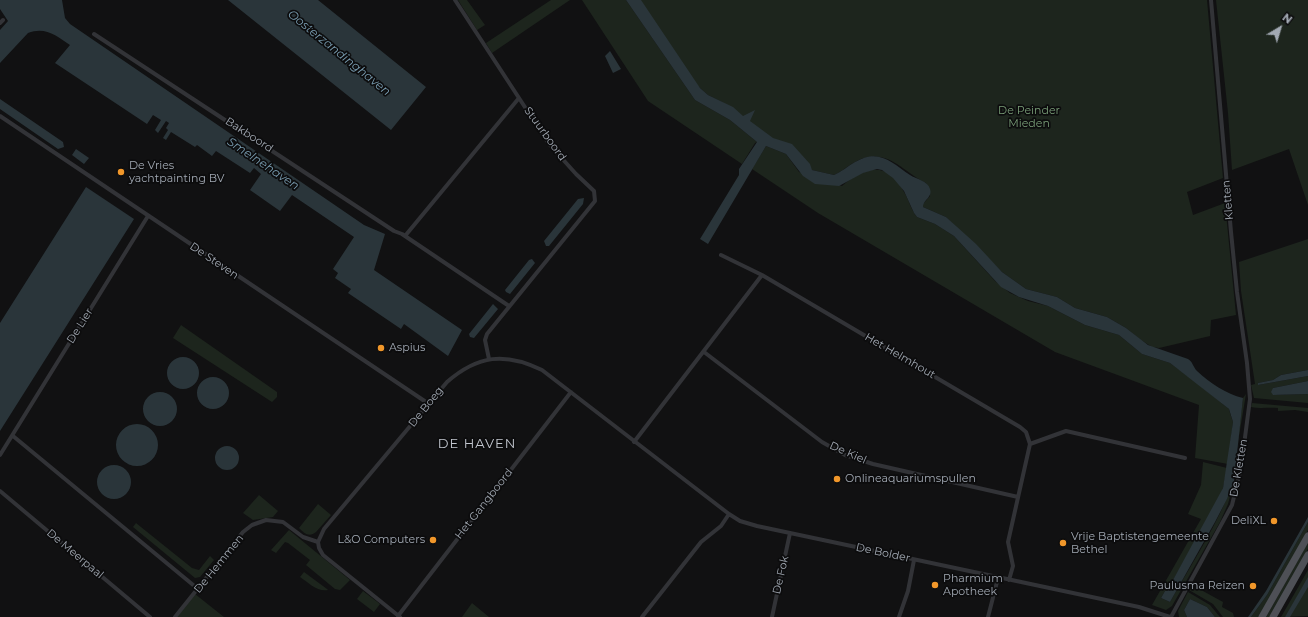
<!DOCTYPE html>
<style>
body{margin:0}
#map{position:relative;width:1308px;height:617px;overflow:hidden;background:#111112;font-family:Montserrat,sans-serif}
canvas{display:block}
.north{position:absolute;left:1260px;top:8px;width:40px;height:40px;-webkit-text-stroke:3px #0c0c0d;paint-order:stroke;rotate:38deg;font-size:11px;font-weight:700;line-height:16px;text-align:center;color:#a2a9b3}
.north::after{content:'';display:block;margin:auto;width:14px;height:18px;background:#a2a9b3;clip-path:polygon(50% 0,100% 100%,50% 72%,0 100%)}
</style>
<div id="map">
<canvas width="1308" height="617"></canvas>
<div class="north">N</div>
</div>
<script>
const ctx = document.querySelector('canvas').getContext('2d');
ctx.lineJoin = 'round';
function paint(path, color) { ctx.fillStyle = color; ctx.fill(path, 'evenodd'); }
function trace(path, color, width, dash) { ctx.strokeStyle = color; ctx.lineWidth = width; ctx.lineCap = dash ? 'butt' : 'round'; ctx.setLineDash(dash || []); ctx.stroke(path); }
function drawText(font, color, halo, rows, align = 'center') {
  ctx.font = font + ' Montserrat,sans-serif'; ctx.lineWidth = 3.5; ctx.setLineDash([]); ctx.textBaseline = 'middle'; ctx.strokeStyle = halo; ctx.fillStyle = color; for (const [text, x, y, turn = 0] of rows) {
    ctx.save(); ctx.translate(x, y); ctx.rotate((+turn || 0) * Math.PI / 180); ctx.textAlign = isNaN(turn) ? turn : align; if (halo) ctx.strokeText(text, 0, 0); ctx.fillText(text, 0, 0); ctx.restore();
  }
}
paint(new Path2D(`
 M 458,0 L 467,0 L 485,25 L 477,30 Z
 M 551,0 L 570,0 L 492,53 L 486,43 Z
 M 582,0 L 626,0 L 695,100 L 730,120 L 757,142 L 755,143 L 742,164 L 648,101 Z
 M 639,0 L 1207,0 L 1223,178 L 1187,192 L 1193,215 L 1225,203 L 1236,315 L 1211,320 L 1210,336 L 1159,348 L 1152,347 L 1141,340 L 1126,328 L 1107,317 L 1075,308 L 1057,297 L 1026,289 L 1002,272 L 946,217 L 923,207 L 923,204 L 930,196 L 926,183 C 903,172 889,149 861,159 C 851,163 843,171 834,175 L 812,170 L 781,145 L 722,102 L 708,95 L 700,88 L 690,78 Z
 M 1216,0 L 1308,0 L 1308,205 L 1289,149 L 1232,170 L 1228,113 Z
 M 766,146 L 786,154 L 799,172 L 842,186 C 866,166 888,161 904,192 C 909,200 911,210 917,217 L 935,224 L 954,236 L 995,281 L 1010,293 L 1028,301 L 1048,306 L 1085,325 L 1119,335 L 1142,354 L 1170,363 L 1197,383 L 1229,409 L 1230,413 L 1233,422 L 1228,464 L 1195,458 L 1199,405 L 1055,352 L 818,213 L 752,169 Z
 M 1308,239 L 1308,370 L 1281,375 L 1273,380 L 1258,383 L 1258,385 L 1308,376 L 1308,381 L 1273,388 L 1273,395 L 1308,394 L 1308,403 L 1254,398 L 1251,385 L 1255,384 L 1241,291 L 1239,262 Z
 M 181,325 L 277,392 L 277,397 L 272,402 L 173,338 Z
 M 1246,394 L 1236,454 L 1243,398 Z
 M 1252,403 L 1308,408 L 1308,412 L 1295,410 L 1278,411 L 1278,408 C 1269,407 1260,409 1251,407 Z
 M 1203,462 L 1227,468 L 1223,488 L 1219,499 L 1167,591 L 1165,591 L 1161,598 L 1170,602 C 1192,563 1218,524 1234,481 L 1228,504 L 1220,522 L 1172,606 L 1166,610 L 1152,605 L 1201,519 L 1188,514 L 1201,485 Z
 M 259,495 L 278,511 L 273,517 L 253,520 L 243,513 Z
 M 318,504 L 331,515 L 316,532 C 309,538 304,533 299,528 Z
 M 1308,522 L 1308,530 L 1259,617 L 1251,617 L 1267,595 Z
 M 136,523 L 192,568 L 199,570 L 210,556 L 214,560 L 200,577 L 195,578 L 133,527 Z
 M 289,530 L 350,580 L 340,590 L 335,589 L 306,565 L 310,560 L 288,543 L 285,542 L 276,553 L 271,550 Z
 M 1308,542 L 1308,549 L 1270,617 L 1266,617 Z
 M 1308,570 L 1308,616 L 1281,617 Z
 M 304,572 L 327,589 L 328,590 C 317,592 309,583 300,577 Z
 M 1192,585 L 1223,602 L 1222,607 L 1233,613 L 1234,617 L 1223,617 L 1213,604 L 1189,590 Z
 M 363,591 L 380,604 L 374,612 L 357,599 Z
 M 1188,592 L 1210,605 L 1220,617 L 1215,617 L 1207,607 L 1190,599 L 1184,610 L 1187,617 L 1179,617 L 1178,611 Z
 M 195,594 L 224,617 L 177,617 Z
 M 472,603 L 489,617 L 462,617 Z`), '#1d251d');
paint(new Path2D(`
 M 0,0 L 62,0 L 65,18 L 70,24 L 364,225 L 385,234 L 374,270 L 462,330 L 448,356 L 404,324 L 401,329 L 348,293 L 351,289 L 335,278 L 338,273 L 333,269 L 354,237 L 292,195 L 280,211 L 250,190 L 261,174 L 254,168 L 250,173 L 216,151 L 212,156 L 197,145 L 195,147 L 171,132 L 166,140 L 163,138 L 168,130 L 166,128 L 169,123 L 166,121 L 158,133 L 155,130 L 161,120 L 153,115 L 147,124 L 55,63 L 70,45 C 57,36 45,26 28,33 L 0,63 L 0,30 L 8,21 L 0,9 Z
 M 228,0 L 318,0 L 426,87 L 391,130 Z
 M 626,0 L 641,0 L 700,88 L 708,95 L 733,107 L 743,116 L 755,110 L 750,121 L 773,138 L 792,144 L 810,164 L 812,170 L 834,175 C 841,172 848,166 855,162 C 879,148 891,162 910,175 C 916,179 928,181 930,189 C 933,197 923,200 923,207 L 946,217 L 976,244 L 1002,272 L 1026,289 L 1057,297 L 1075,308 L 1107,317 L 1126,328 L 1148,345 L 1188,359 C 1193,362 1193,367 1197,371 C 1210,383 1226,394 1243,398 L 1234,481 L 1227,499 L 1215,522 L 1170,602 L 1161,598 L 1165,591 L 1167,591 L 1223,488 L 1233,422 L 1229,409 L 1170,363 L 1142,354 L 1119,335 L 1085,325 L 1048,306 L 1019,297 L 1001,287 L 954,236 L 935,224 L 917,217 L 914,213 L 904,191 L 893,178 L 882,170 L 877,169 L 863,173 L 839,186 L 815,184 L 803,176 L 786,154 L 766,146 L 708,244 L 700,239 L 739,175 L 739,169 L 757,142 L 730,120 L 695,100 Z
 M 610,51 L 621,69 L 613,73 L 605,56 Z
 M 0,99 L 63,142 L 64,147 L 58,149 L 0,109 Z
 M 76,149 L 89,158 L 84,164 L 72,155 Z
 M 86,187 L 134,219 L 0,431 L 0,323 Z
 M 584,198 L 583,204 L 549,246 L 546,246 L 544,241 L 578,199 Z
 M 532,259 L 535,263 L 510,294 L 506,292 L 505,290 L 529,260 Z
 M 493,304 L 498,309 L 474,338 L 470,337 L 469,334 Z
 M167 373a16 16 0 1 1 32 0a16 16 0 1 1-32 0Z
 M 1308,370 L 1308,376 L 1258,385 L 1258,383 L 1273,380 L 1281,375 Z
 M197 393a16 16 0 1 1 32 0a16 16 0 1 1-32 0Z
 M 1308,381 L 1308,394 L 1273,395 L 1271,392 L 1273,388 Z
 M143 409a17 17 0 1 1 34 0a17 17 0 1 1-34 0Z
 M116 445a21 21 0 1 1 42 0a21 21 0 1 1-42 0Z
 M215 458a12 12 0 1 1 24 0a12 12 0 1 1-24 0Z
 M97 482a17 17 0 1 1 34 0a17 17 0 1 1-34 0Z
 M 1308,517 L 1308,522 L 1267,595 L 1251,617 L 1248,617 L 1266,591 Z
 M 1308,577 L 1308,587 L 1290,617 L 1285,617 Z
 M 1190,599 L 1207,607 L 1215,617 L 1187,617 L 1184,610 Z`), '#2a353a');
trace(new Path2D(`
 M 455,0 L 549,144 L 576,174 L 594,191 L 595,201 L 487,334 L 485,340 L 489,359
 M 0,23 L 3,20
 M 94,34 L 394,231 L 402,234 L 509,306
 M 0,116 L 429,404
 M 405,236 L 519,98
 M 721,255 L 762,275 L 1020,427 L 1026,432 L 1030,444 L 1008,542 L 1013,566 L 1009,580
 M 704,352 L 822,442 L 845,455 L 873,464 L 1018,497
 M 13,436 L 198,589
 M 634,442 L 762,275
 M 1030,444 L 1066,431 L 1185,458
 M 0,455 L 148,216
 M 0,491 L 150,617
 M 318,542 L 324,529 L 447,382 C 478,355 505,352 542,370 L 729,514
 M 398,616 L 571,392
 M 175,617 L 243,532 L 252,525 L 266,520 L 283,522 L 303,537 L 318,542 L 319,548 L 323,555 L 400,617
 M 642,617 L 701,542 L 721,526 L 729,514 L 740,521 L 757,526 L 1139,607 L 1170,617
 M 772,617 L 790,533
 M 899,617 L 908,591 L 914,560
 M 988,617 L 998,578
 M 1171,617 L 1232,505 L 1241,468 L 1250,399 L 1247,363 L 1237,292 L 1231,232 L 1211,0`), '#323337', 4);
trace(new Path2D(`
 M 1262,617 L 1308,536
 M 1273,617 L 1308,555`), '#4e5056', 7);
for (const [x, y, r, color] of [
 [121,172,4,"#f1972a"],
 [381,348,4,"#f1972a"],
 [837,479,4,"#f1972a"],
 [1274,521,4,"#f1972a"],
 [433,540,4,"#f1972a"],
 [1063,543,4,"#f1972a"],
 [935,585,4,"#f1972a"],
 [1253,586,4,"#f1972a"]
]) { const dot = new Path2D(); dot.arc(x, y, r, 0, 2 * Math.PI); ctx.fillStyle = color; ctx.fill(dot); trace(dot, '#0c0c0d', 1.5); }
drawText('11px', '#7a9e78', '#0c0c0d', [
 ["De Peinder",1029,111],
 ["Mieden",1029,124]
]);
drawText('11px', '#a2a9b3', '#0c0c0d', [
 ["Stuurboord",545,134,54],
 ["Bakboord",249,135,33],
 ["Kletten",1228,200,-95],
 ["De Steven",214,261,34],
 ["De Lier",80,326,-58],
 ["Het Helmhout",900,356,30],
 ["De Boeg",426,407,-51],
 ["De Kiel",848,453,24],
 ["De Kletten",1239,468,-80],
 ["Het Gangboord",484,504,-52],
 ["De Bolder",883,553,12],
 ["De Meerpaal",75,554,40],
 ["De Hemmen",219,564,-51],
 ["De Fok",781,575,-77]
]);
drawText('11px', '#a2a9b3', '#0c0c0d', [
 ["De Vries",129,166],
 ["yachtpainting BV",129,179],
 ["Aspius",389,348],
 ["Onlineaquariumspullen",845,479],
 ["DeliXL",1266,521,"right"],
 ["Vrije Baptistengemeente",1071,537],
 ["Bethel",1071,550],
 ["L&O Computers",425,540,"right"],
 ["Pharmium",943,579],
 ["Apotheek",943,592],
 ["Paulusma Reizen",1245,586,"right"]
], 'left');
drawText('italic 12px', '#789baf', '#0c0c0d', [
 ["Oosterzandinghaven",339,53,39],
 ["Smelnehaven",263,164,34]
]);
ctx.letterSpacing = '1px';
drawText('13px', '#c3c7cf', '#0c0c0d', [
 ["DE HAVEN",477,444]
]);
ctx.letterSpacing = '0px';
</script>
